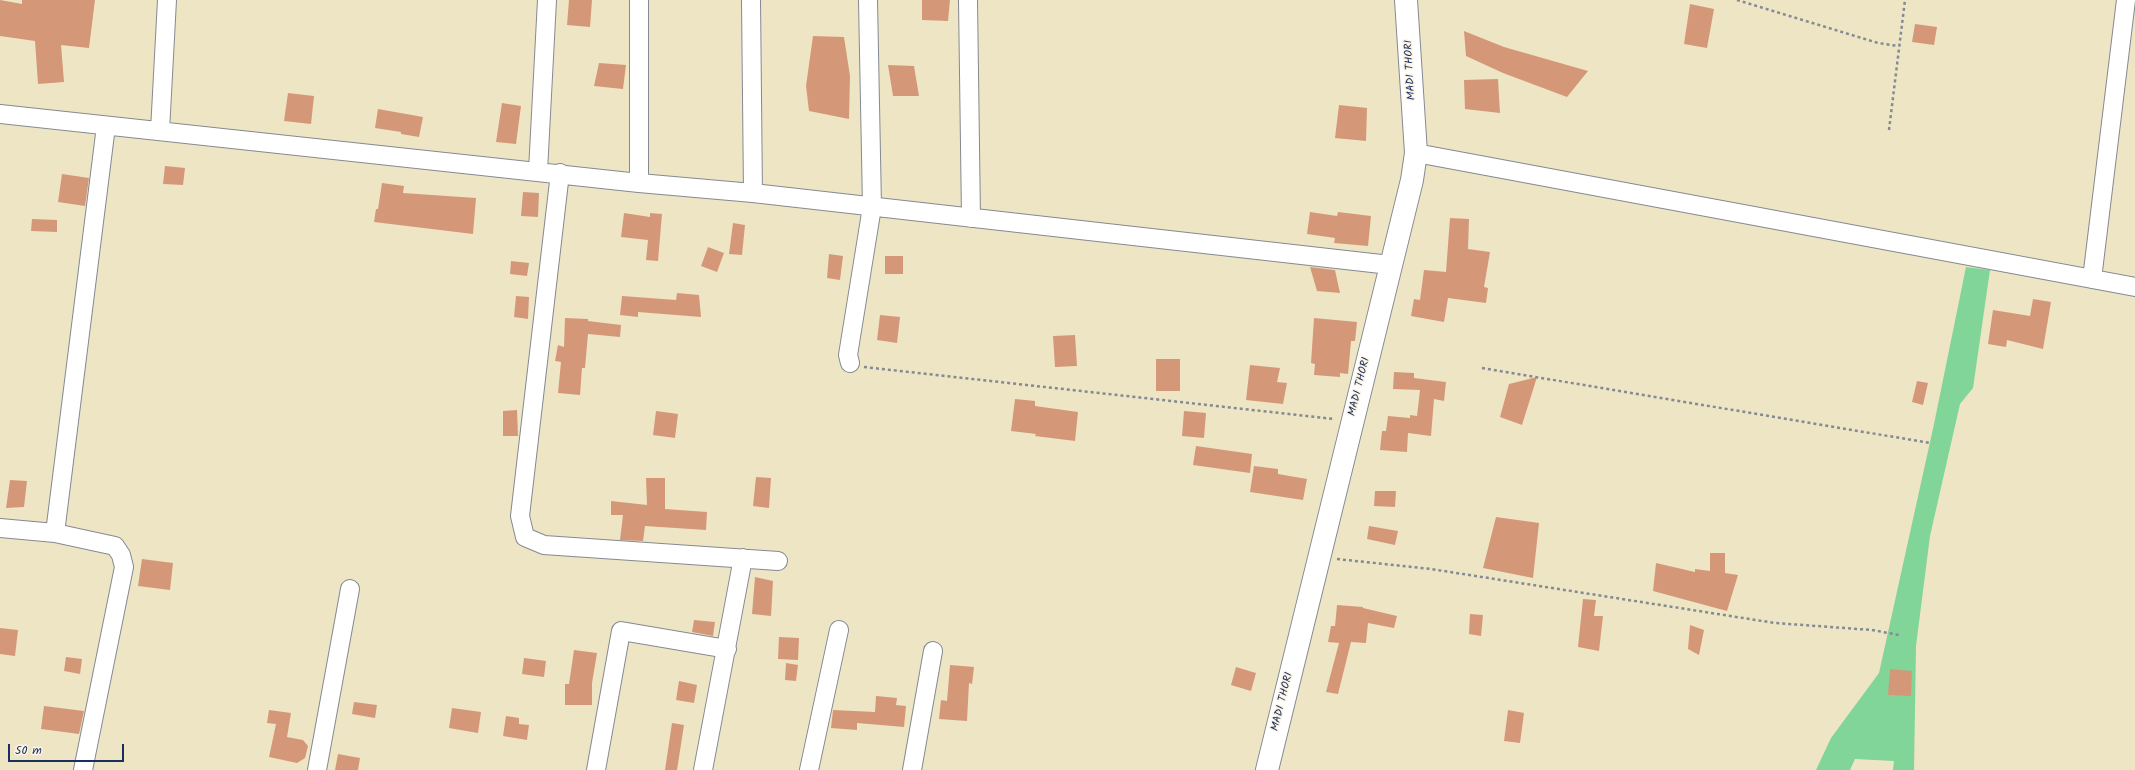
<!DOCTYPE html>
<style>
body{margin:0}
#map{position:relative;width:2135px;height:770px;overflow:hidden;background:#eee5c5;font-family:Kalam,sans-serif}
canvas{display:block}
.scale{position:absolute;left:8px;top:744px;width:116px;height:18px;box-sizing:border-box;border:2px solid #1b2f5e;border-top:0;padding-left:5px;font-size:12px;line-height:14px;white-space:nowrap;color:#1b2f5e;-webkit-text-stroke:3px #fcf5e5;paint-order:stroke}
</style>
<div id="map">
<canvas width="2135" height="770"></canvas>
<div class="scale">50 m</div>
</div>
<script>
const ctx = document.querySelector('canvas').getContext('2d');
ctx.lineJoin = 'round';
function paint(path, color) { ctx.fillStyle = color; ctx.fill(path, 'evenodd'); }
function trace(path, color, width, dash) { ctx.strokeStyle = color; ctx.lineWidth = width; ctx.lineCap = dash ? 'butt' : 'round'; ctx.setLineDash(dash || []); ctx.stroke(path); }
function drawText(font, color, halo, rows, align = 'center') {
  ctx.font = font + ' Kalam,sans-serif'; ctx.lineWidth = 3; ctx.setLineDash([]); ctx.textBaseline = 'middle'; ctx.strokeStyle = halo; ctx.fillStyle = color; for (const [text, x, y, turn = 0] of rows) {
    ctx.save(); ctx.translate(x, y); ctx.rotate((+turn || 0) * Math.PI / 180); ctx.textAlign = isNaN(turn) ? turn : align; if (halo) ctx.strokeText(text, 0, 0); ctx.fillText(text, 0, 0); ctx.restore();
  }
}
paint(new Path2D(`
 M 1966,267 L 1990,270 L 1973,388 L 1960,404 L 1930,536 L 1916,646 L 1914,770 L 1893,770 L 1894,761 L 1855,759 L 1850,770 L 1816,770 L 1831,738 L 1879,673 L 1934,424 Z`), '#81d598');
paint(new Path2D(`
 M 0,0 L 22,4 L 22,0 L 95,0 L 89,48 L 61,45 L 64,82 L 38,84 L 35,41 L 0,36 Z
 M 569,0 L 592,0 L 590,27 L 567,25 Z
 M 922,0 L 950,0 L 948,21 L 922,20 Z
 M 1690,4 L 1714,9 L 1707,48 L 1684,44 Z
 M 1915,24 L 1937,27 L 1934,45 L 1912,42 Z
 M 1464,31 L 1504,47 L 1588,71 L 1567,97 L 1503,73 L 1466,56 Z
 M 813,36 L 844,37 L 850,76 L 849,119 L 809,111 L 806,86 Z
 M 599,63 L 626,65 L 623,89 L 594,86 Z
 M 888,65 L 914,66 L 919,96 L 893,96 Z
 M 1498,79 L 1500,113 L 1465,109 L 1464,80 Z
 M 288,93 L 314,96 L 311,124 L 284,121 Z
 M 502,103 L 521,106 L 516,144 L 496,142 Z
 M 1339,105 L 1367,108 L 1366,141 L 1335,138 Z
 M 378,109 L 423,117 L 419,137 L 401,134 L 401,132 L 375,128 Z
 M 165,166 L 185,168 L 183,185 L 163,184 Z
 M 62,174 L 89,178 L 85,206 L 58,202 Z
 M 382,183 L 404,186 L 403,193 L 476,198 L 473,234 L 374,222 L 376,209 L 378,209 Z
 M 523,192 L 539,193 L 538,217 L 521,216 Z
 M 1310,212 L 1337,216 L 1338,212 L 1371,216 L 1368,246 L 1334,243 L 1335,238 L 1307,234 Z
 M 624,213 L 650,217 L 650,213 L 662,214 L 658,261 L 646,260 L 648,240 L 621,237 Z
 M 1450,218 L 1469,219 L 1468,249 L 1490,252 L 1484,287 L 1488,288 L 1486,303 L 1448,298 L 1444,322 L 1411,316 L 1414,299 L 1420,300 L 1424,270 L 1446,272 Z
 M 32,219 L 57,220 L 57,232 L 31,231 Z
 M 733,223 L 745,225 L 742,255 L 729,254 Z
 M 708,247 L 724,253 L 717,272 L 701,266 Z
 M 829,254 L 843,256 L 840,280 L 827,278 Z
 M 885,256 L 903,256 L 903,274 L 885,274 Z
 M 511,261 L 529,263 L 527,276 L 510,274 Z
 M 1310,267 L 1335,270 L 1340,293 L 1317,291 Z
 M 677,293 L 699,295 L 701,317 L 638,312 L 638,317 L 620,315 L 622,296 L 676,300 Z
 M 516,296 L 529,297 L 528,319 L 514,317 Z
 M 2033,299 L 2051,302 L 2043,349 L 2007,340 L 2006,347 L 1988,344 L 1993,310 L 2030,316 Z
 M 880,315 L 900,317 L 897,343 L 877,340 Z
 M 565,318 L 588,319 L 588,321 L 621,325 L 620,337 L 588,334 L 585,368 L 582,368 L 580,395 L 558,393 L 561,362 L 555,361 L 558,345 L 564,347 Z
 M 1314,318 L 1357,322 L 1355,341 L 1351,341 L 1348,374 L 1340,373 L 1340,377 L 1314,375 L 1315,364 L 1311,363 Z
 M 1075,335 L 1077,366 L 1055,367 L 1053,336 Z
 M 1156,359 L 1180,359 L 1180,391 L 1156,391 Z
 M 1250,365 L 1280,368 L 1277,382 L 1287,383 L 1283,404 L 1246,400 Z
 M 1394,372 L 1414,373 L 1414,378 L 1446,382 L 1444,401 L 1434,399 L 1431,436 L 1408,433 L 1407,452 L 1380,450 L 1382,431 L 1386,431 L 1388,416 L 1410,418 L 1410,415 L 1417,416 L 1420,390 L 1393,389 Z
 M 1537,377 L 1522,425 L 1500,417 L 1509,384 Z
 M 1917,381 L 1928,383 L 1923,405 L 1912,402 Z
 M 1015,399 L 1035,401 L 1035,406 L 1078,412 L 1075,441 L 1035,436 L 1036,434 L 1011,431 Z
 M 517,410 L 518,436 L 503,436 L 503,411 Z
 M 656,411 L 678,414 L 675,438 L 653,435 Z
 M 1184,411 L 1206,413 L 1204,438 L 1182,436 Z
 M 1196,446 L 1252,454 L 1250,473 L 1193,465 Z
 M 1254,466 L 1278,469 L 1278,474 L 1307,479 L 1303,500 L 1250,492 Z
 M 756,477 L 771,478 L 769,508 L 753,506 Z
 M 646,478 L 665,478 L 665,509 L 707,512 L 706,530 L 645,526 L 643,541 L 620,540 L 623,515 L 611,515 L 611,501 L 647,505 Z
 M 10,480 L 27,481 L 24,507 L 6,508 Z
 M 1375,491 L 1396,491 L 1395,507 L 1374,506 Z
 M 1496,517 L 1539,523 L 1533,578 L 1483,568 Z
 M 1369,526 L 1398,531 L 1395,545 L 1367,539 Z
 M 1710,553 L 1725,553 L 1725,573 L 1738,575 L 1727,611 L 1653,591 L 1656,563 L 1695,572 L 1695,569 L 1710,571 Z
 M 142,559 L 173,563 L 170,590 L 138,586 Z
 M 755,577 L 773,581 L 771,616 L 752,614 Z
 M 1583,599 L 1596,600 L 1594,616 L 1603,616 L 1599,651 L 1578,647 Z
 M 1337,605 L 1363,607 L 1363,608 L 1397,616 L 1394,628 L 1368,623 L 1366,643 L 1351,642 L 1338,694 L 1326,692 L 1339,643 L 1328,642 L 1331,626 L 1335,626 Z
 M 1470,614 L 1483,615 L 1481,636 L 1469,634 Z
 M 694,620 L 715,622 L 713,636 L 692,632 Z
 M 1690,625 L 1704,630 L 1699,655 L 1688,649 Z
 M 0,628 L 18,630 L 15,656 L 0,654 Z
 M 779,637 L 799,638 L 798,660 L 778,659 Z
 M 574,650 L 597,653 L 592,683 L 592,705 L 565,705 L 565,684 L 569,684 Z
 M 66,657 L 82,659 L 80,674 L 64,671 Z
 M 524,658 L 546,661 L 544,677 L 522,674 Z
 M 786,663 L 798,665 L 796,681 L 785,680 Z
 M 950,665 L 974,667 L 972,684 L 969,683 L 967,721 L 939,719 L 941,700 L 947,701 Z
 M 1236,667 L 1256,673 L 1251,691 L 1231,685 Z
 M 1890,669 L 1912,671 L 1911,696 L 1888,695 Z
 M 679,681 L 697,685 L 694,703 L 676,700 Z
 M 876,696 L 897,698 L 896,705 L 906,706 L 904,727 L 857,723 L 857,730 L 831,728 L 833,710 L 875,712 Z
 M 354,702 L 377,705 L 375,718 L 352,714 Z
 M 44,706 L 84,711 L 79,734 L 41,729 Z
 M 452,708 L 481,712 L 478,733 L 449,728 Z
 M 269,710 L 291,713 L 287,737 L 303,740 L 308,746 L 305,758 L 297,763 L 269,757 L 276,724 L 267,723 Z
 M 1508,710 L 1524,713 L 1520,743 L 1504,741 Z
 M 506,716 L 519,718 L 519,724 L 529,725 L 527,740 L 503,736 Z
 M 672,723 L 684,725 L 677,770 L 665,770 Z
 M 338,754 L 360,758 L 358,770 L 335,770 Z`), '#d49879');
const street = new Path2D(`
 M 751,0 L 753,193
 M 968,0 L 971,218
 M 0,114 L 639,183 L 753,193 L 1390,265
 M 160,131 L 167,0
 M 1416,153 L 2135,287
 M 538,171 L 547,0
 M 560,173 L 520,516 L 525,537 L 544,545 L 778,561
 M 639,183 L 639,0
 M 2092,279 L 2126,0
 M 850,363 L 848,355 L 872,207 L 868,0
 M 0,528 L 55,533 L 115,546 L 121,555 L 124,567 L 83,770
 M 55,533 L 106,126
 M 317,770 L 350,589
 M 596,770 L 621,631 L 727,649
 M 703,770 L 743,558
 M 809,770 L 839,630
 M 912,770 L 933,651`);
const secondary = new Path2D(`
 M 1267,770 L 1412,180 L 1416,153 L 1406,0`);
trace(street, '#848a92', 20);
trace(secondary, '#848a92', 24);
trace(new Path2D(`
 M 1737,0 L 1878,43 L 1898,46
 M 1889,130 L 1905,0
 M 864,367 L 1334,419
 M 1482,368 L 1930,443
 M 1337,559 L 1431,569 L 1775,623 L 1872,630 L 1899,635`), '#848a92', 2.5, [3, 3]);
trace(street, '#fff', 18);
trace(secondary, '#fff', 22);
drawText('11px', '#1b2f5e', '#fcf5e5', [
 ["MADI THORI",1411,70,-93],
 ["MADI THORI",1360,387,-76],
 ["MADI THORI",1283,702,-76]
]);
</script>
